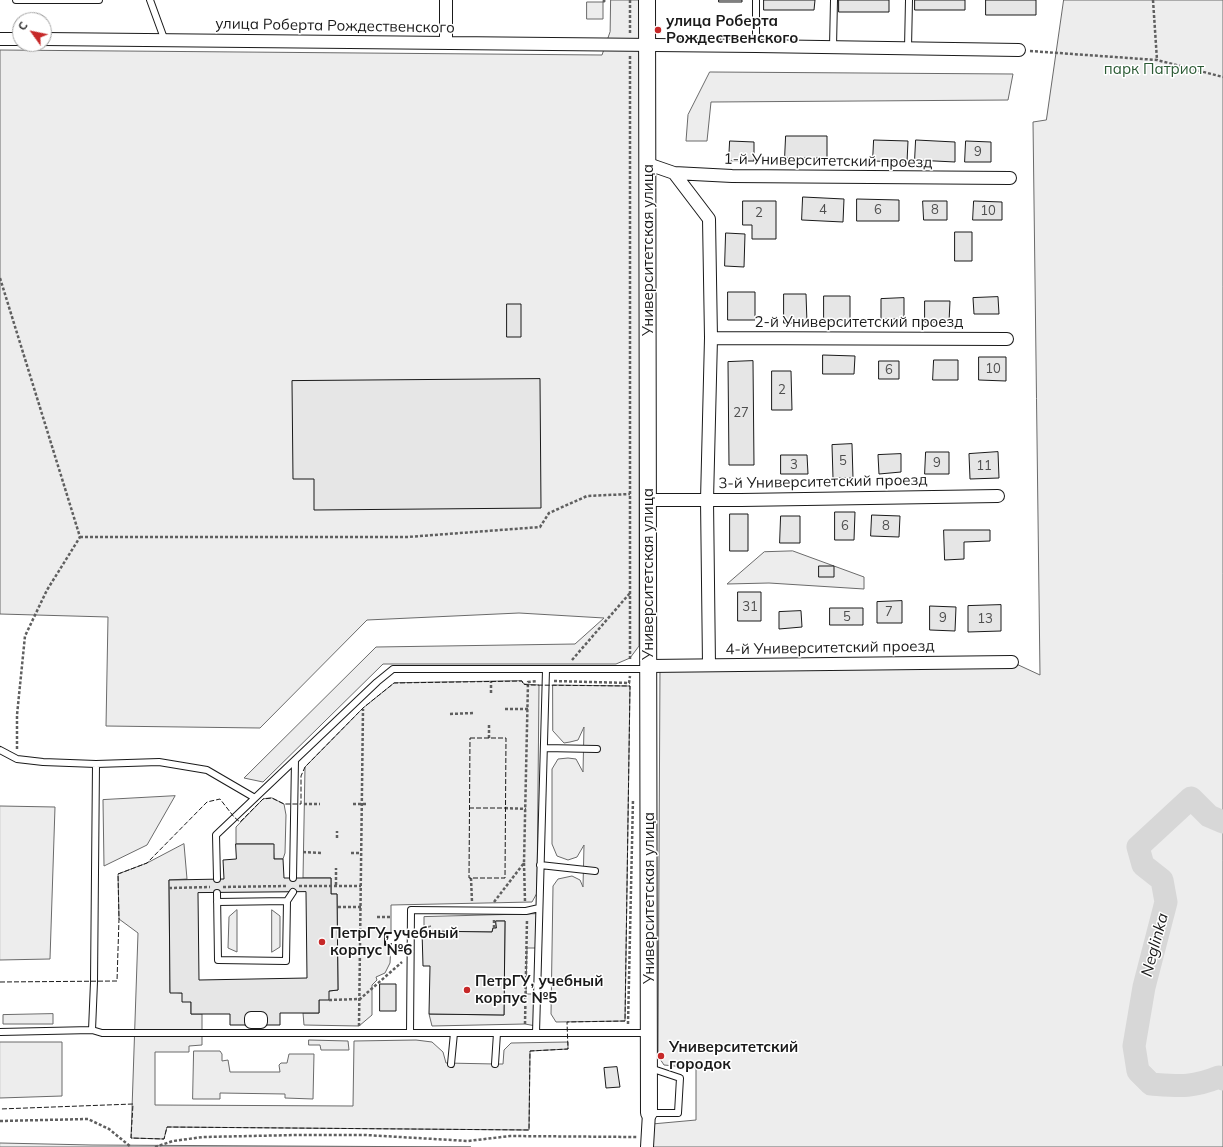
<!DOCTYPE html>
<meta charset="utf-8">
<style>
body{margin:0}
#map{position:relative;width:1223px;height:1147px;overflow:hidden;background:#fff;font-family:Mulish,sans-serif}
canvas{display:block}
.north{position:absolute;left:12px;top:12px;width:40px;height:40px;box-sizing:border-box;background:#fff;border:1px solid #a3a3a3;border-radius:50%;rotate:303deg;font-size:11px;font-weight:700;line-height:16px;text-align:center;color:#1a1a1a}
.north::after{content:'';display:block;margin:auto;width:14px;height:18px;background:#c62828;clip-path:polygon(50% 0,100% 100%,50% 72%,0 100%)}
</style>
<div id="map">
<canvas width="1223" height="1147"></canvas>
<div class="north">С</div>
</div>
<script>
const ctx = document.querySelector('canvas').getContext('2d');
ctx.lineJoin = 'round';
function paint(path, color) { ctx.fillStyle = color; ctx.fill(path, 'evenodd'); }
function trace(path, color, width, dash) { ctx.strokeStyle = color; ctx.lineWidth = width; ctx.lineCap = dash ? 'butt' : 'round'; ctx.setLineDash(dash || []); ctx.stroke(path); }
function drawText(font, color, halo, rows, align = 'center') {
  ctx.font = font + ' Mulish,sans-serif'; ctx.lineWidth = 3; ctx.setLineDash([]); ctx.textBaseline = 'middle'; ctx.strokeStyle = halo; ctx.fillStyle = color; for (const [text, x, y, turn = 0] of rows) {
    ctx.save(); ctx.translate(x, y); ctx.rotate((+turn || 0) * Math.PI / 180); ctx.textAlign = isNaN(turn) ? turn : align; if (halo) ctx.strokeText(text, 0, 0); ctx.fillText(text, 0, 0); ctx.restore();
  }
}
const built = new Path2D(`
 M 611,0 L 640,0 L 639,646 L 630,658 L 616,664 L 383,664 L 263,782 L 244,778 L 376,647 L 575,644 L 604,618 L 519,613 L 367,620 L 260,728 L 106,726 L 108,617 L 0,614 L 0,50 L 602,55 L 610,32 Z
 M 1064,0 L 1223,0 L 1223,1147 L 645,1147 L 652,1124 L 696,1120 L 696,1068 L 664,1065 L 658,1056 L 660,666 L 1012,662 L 1040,675 L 1033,122 L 1046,120 Z
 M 587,2 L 603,2 L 603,19 L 587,19 Z
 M 710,72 L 1013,74 L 1008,100 L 711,102 L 707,141 L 686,141 L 688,115 Z
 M 793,551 L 864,577 L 864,589 L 769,583 L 727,584 L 764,552 Z
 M 522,681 L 524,684 L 539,685 L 537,893 L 532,902 L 391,905 L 391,933 L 385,934 L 385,944 L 391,944 L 390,963 L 385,973 L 376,977 L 377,980 L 372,985 L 372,1015 L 359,1026 L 304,1025 L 303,1013 L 319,1013 L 319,1000 L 329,991 L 338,990 L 337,894 L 331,894 L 331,878 L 303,878 L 305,767 L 363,708 L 394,683 Z
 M 553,685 L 630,686 L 625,1021 L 556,1022 L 551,1014 L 553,886 L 558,879 L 572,876 L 580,880 L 583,887 L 584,845 L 577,857 L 568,860 L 557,856 L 552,844 L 552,769 L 558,759 L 568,758 L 576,759 L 583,772 L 584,727 L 578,740 L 570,742 L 564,743 L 553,731 Z
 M 175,796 L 147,845 L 104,866 L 103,800 Z
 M 272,798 L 284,804 L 286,815 L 285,853 L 283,859 L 274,859 L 273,844 L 236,844 L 236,827 L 263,799 Z
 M 0,806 L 55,807 L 50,959 L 0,960 Z
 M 184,844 L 187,879 L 169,880 L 170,992 L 182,993 L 191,1002 L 191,1014 L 202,1014 L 202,1045 L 189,1046 L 189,1052 L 155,1052 L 155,1105 L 353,1106 L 354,1041 L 416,1040 L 432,1042 L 443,1052 L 446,1063 L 495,1064 L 503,1064 L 504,1050 L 511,1043 L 568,1042 L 568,1049 L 530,1051 L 529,1130 L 167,1127 L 164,1139 L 131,1138 L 138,933 L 119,919 L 118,874 L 147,863 Z
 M 237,910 L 237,952 L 228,948 L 229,917 Z
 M 272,910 L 280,916 L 280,947 L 272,952 Z
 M 539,914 L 538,948 L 527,948 L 526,994 L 537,994 L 536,1026 L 525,1024 L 432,1026 L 429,1014 L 504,1015 L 505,921 L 496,921 L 496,928 L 493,928 L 492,932 L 422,931 L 431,926 L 424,927 L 424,917 Z
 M 53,1014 L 53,1024 L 3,1024 L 3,1015 Z
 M 309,1040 L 348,1041 L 349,1050 L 321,1050 L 320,1045 L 309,1045 Z
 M 0,1042 L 62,1042 L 62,1096 L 0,1098 Z
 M 194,1051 L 220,1051 L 222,1054 L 222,1061 L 228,1060 L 230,1072 L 280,1072 L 279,1065 L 281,1063 L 287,1063 L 289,1054 L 314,1054 L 313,1099 L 285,1098 L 285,1094 L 220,1093 L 220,1099 L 193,1099 Z
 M 0,1143 L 92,1145 L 471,1147 L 0,1147 Z`);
paint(built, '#ededed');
trace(built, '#6a6a6a', 1);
trace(new Path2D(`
 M 1223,822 L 1209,816 L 1191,798 L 1138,847 L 1143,865 L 1162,880 L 1166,902 L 1144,987 L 1134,1046 L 1138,1071 L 1151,1084 C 1179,1086 1192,1088 1219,1077 L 1223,1079`), '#d7d7d7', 23);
const building = new Path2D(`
 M 719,0 L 742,0 L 742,2 L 719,2 Z
 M 764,0 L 815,0 L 814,10 L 764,10 Z
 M 839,0 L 889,0 L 889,12 L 839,12 Z
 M 915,0 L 965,0 L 965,10 L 915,10 Z
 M 986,0 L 1036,0 L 1036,15 L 986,15 Z
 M 786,136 L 827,136 L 827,158 L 785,158 Z
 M 874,140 L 908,141 L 907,162 L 873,161 Z
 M 916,140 L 955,142 L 955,162 L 915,160 Z
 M 730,141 L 754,142 L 754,161 L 729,161 Z
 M 966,141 L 991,142 L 991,162 L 965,162 Z
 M 803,197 L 844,199 L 843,222 L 802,220 Z
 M 857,199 L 899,200 L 899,221 L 857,221 Z
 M 743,201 L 776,201 L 776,239 L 752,239 L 752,225 L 743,225 Z
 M 923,201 L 947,201 L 947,220 L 924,220 Z
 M 974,201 L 1002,202 L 1002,220 L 973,220 Z
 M 955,232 L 972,232 L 972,261 L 955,261 Z
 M 726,233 L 745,234 L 744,267 L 725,266 Z
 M 728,292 L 755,292 L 755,320 L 728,320 Z
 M 784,294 L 806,294 L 807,323 L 784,323 Z
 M 824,296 L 850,296 L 850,321 L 824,321 Z
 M 998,297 L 999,314 L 974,314 L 973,298 Z
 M 904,298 L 904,319 L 881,319 L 881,299 Z
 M 925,301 L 950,301 L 949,322 L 925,322 Z
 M 507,304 L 521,304 L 521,337 L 507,337 Z
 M 823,355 L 855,356 L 854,374 L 823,374 Z
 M 979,357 L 1006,357 L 1006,381 L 979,380 Z
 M 934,360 L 958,360 L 958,380 L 933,380 Z
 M 753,361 L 754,465 L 729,465 L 728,362 Z
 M 879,361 L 899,361 L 899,379 L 879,379 Z
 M 772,371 L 791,371 L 792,410 L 772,410 Z
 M 540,379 L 541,508 L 314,510 L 314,479 L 293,479 L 292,381 Z
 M 852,444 L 853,478 L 833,478 L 832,445 Z
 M 926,452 L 949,452 L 949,474 L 925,474 Z
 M 998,452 L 999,478 L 970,479 L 969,454 Z
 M 901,454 L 901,472 L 879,474 L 878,455 Z
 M 781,455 L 807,455 L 808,474 L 781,474 Z
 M 835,512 L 855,512 L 854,540 L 835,540 Z
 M 730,514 L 748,514 L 748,551 L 730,551 Z
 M 872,515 L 900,516 L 899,537 L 871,536 Z
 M 781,516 L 800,516 L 800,543 L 780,543 Z
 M 944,530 L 990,530 L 990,541 L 964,542 L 964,559 L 945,560 Z
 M 819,566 L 834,566 L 834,577 L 819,577 Z
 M 738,592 L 761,592 L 761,621 L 738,621 Z
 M 902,601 L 902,623 L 877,623 L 877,602 Z
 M 1001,605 L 1001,631 L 968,632 L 968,606 Z
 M 930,606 L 956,607 L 955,631 L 930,630 Z
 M 830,608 L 863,608 L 863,625 L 830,625 Z
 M 801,611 L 802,627 L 779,629 L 779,612 Z
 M 236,844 L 274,844 L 274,859 L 283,859 L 284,878 L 331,878 L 331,894 L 337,894 L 338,990 L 329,991 L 329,1000 L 319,1000 L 319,1013 L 280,1013 L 280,1025 L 230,1025 L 230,1014 L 191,1014 L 191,1002 L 182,1002 L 182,993 L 170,993 L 169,880 L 224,879 L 223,860 L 236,859 ZM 306,892 L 307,978 L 199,980 L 198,893 Z
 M 496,921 L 505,921 L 504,1015 L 429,1014 L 430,966 L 423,966 L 422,931 L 492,932 L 493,928 L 496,928 Z
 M 380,984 L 396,984 L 396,1011 L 380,1011 Z
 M 617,1067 L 620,1087 L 606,1088 L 604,1068 Z`);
paint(building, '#e6e6e6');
trace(building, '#1a1a1a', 1);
const lane = new Path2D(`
 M 16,0 L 99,0
 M 150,0 L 165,41
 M 756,46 L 756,0
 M 833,47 L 834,0
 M 908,48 L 909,0
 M 544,748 L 597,749
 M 0,750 L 17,759 L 43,762 L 96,764 L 159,762 L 207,770 L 255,798
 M 540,865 L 595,871
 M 293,878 L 295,760
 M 217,879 L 216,835 L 377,682 L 393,669 L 647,669
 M 217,893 L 218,960 L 286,961 L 287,901 L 293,892
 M 217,902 L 287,901
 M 92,1030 L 94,982 L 96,764
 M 0,1032 L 92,1030 L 102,1033 L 647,1033
 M 410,1033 L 411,910 L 526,911 L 539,908
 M 536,1033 L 546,670
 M 451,1064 L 454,1033
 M 495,1064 L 497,1033
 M 650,1068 L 680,1078 L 678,1113 L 650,1113`);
const street = new Path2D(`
 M 446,0 L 446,43
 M 0,39 L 20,39
 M 44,39 L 756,46 L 1019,50
 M 648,164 L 674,173 L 732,176 L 1010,178
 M 674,173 L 709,219 L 711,338 L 707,500 L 709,665
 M 711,338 L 1007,339
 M 648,500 L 741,500 L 998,496
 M 649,666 L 1012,662
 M 251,1018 L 261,1018 L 261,1022 L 251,1022 Z
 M 647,1147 L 649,1113`);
const secondary = new Path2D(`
 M 647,0 L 649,1113`);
trace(lane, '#1a1a1a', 8);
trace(street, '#1a1a1a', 14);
trace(secondary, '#1a1a1a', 18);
trace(new Path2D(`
 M 1153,0 L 1157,60
 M 603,2 L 605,0
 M 630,33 L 630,0
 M 1030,51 L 1157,60 L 1223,77
 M 630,56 L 630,661
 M 0,278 L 80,537 L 47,590 L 25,636 L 17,715 L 17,750
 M 80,537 L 408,537 L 540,527 L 549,513 L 587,496 L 630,494
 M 572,660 L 630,593
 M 554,681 L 629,683 L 630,676
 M 491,693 L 491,681
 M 505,709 L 528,709
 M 450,714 L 473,713
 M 489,738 L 489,725
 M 304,804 L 320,804
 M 353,804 L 368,804
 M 505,808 L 526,809
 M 337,838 L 337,831
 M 303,852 L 321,853
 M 351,853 L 361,853
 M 524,863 L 525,902
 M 471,878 L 472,902
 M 336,885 L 336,868
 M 299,886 L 361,886
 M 223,887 L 286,886
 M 169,888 L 210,887
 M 494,902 L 524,863 L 528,682 L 537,681
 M 338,907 L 361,907
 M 377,917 L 391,917
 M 494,928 L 494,919
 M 329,1000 L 360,999 L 402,962
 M 525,1024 L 527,919
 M 628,1024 L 633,799
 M 359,1026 L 363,709
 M 0,1121 L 88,1119 L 109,1129 L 131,1147
 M 155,1147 L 173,1141 L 203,1137 L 297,1135 L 366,1135 L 468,1141 L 510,1136 L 637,1137`), '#5f5f5f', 2.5, [3, 2]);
trace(lane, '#fff', 6);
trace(street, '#fff', 12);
trace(secondary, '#fff', 16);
trace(new Path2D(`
 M 470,738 L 506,738 L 505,878 L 469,878 Z
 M 469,808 L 505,808
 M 0,982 L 117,981 L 119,919 L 118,874 L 147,863 L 207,802 L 220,799 L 234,817 L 240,822 L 263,799 L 272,798 L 284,804 L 301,804 L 301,776 L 305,767 L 363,708 L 394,683 L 522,681 L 523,684 L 528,685 L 630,686 L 625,1021 L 567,1022 L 568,1049 L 530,1051 L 529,1130 L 167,1127 L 164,1139 L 131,1138 L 133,1104 L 0,1109`), '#1a1a1a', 1, [5, 2]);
trace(new Path2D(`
 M 391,933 L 385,933 L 385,945 L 391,944`), '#1a1a1a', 2);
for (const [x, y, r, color] of [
 [658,30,4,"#c62828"],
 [322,942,4,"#c62828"],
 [467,990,4,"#c62828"],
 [661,1056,4,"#c62828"]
]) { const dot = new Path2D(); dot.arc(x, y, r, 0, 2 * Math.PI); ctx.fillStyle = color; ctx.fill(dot); trace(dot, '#fff', 1.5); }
drawText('13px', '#4d4d4d', null, [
 ["9",978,152],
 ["4",823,210],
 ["6",878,210],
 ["8",935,210],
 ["10",988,211],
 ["2",759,213],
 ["10",993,369],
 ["6",889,370],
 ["2",782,390],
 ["27",741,413],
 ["5",843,461],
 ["9",937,463],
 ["3",794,465],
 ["11",984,466],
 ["6",845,526],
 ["8",886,526],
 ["31",750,607],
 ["7",889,612],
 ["5",847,617],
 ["9",943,618],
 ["13",985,619]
]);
drawText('bold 15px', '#1a1a1a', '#fff', [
 ["улица Роберта",666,21],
 ["Рождественского",666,38],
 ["ПетрГУ, учебный",330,933],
 ["корпус №6",330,950],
 ["ПетрГУ, учебный",475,981],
 ["корпус №5",475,998],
 ["Университетский",669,1047],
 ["городок",669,1064]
], 'left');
drawText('15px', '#1a1a1a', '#fff', [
 ["улица Роберта Рождественского",335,26,1],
 ["1-й Университетский проезд",828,161,1],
 ["Университетская улица",648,250,-90],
 ["2-й Университетский проезд",859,322],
 ["3-й Университетский проезд",823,482,-1],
 ["Университетская улица",648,574,-90],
 ["4-й Университетский проезд",830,648,-1],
 ["Университетская улица",649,898,-90]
]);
drawText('15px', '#2b5a34', '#fff', [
 ["парк Патриот",1154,69]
]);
drawText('italic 16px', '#1a1a1a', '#fff', [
 ["Neglinka",1155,945,-75]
]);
</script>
